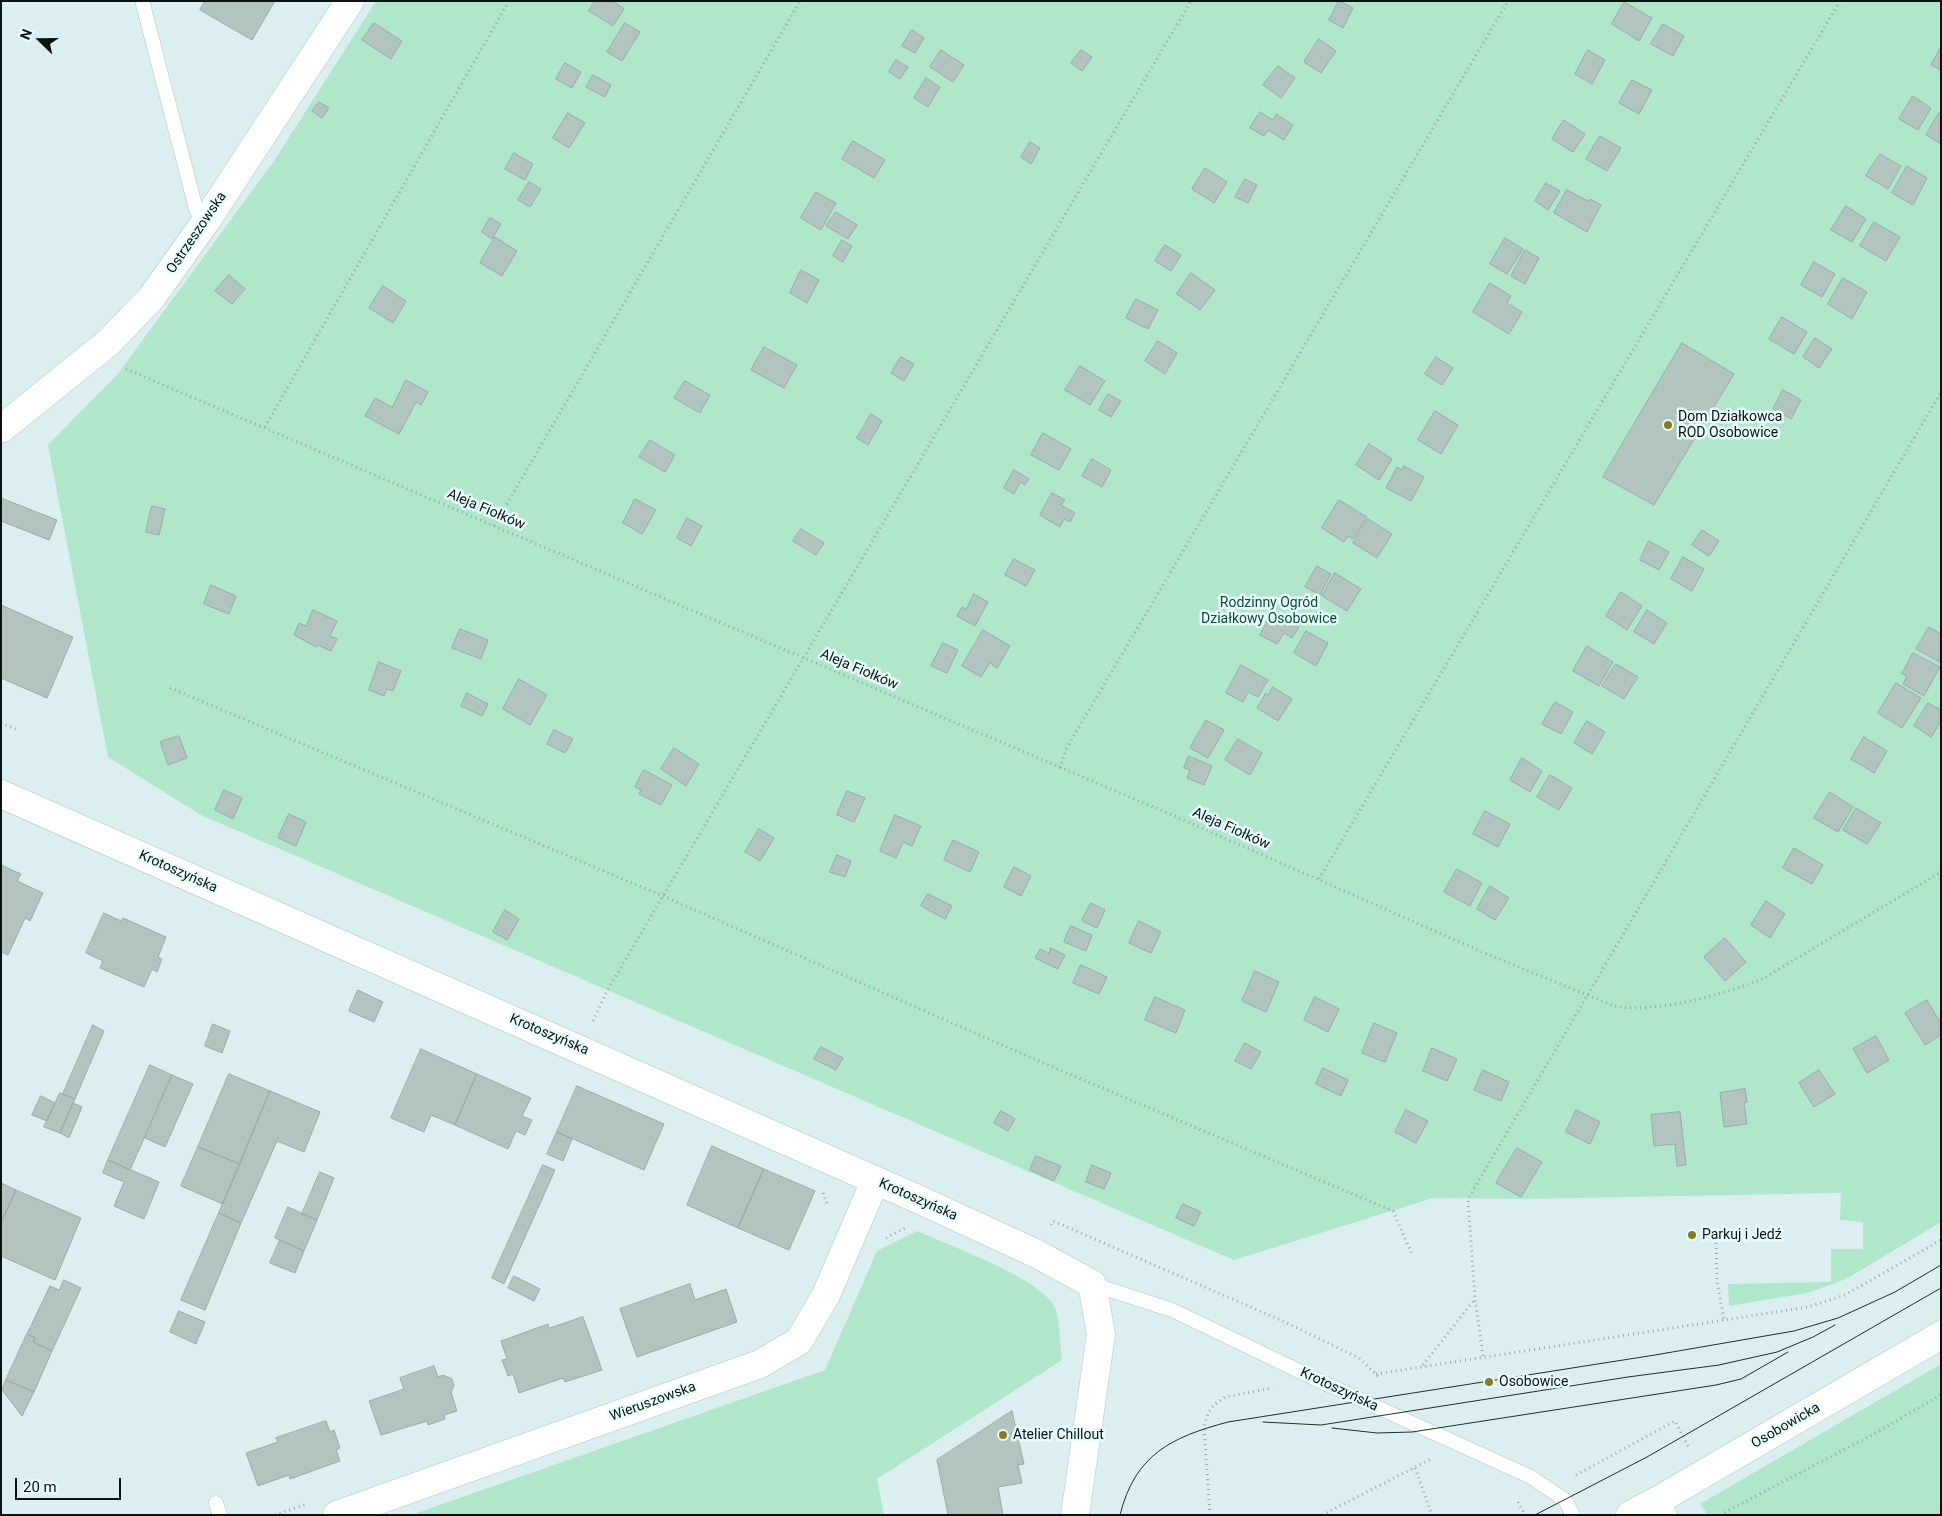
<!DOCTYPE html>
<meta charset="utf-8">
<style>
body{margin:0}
#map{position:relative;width:1942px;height:1516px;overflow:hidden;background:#dbeff0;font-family:Roboto,sans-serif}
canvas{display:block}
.frame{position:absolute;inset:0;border:2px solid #0b1212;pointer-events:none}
.north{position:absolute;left:15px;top:15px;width:50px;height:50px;-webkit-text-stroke:4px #e8fcfd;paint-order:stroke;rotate:292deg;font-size:14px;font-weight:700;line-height:20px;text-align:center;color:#0b1212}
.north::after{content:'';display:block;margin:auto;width:18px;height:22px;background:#0b1212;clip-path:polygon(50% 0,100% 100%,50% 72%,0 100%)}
.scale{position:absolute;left:15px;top:1478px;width:106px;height:22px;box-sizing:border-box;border:2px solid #0b1212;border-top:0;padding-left:6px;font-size:15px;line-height:18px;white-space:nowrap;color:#0b1212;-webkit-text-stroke:4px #e8fcfd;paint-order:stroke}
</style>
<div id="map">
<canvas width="1942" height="1516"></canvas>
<div class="frame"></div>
<div class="north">N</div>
<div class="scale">20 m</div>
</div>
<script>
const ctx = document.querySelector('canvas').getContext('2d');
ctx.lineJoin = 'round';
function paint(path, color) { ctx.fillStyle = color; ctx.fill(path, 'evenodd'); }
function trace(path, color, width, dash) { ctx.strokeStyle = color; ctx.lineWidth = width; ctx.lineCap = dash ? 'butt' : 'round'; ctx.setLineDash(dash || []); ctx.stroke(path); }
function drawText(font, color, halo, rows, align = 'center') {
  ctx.font = font + ' Roboto,sans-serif'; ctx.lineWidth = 5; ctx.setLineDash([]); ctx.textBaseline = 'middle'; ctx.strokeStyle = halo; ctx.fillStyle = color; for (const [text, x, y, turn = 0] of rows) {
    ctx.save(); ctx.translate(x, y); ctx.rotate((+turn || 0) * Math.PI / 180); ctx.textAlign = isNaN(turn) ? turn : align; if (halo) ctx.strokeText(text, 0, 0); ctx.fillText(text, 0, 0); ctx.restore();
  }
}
paint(new Path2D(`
 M 376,1 L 1941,1 L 1941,1222 L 1846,1279 L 1807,1293 L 1729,1306 L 1728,1284 L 1831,1282 L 1831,1249 L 1863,1249 L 1863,1222 L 1840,1220 L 1841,1193 L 1521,1199 L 1433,1198 L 1234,1260 L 201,815 L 108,757 L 48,445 L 117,375 L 274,161 Z
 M 917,1231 C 947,1245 1047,1280 1056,1310 C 1060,1326 1060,1344 1062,1360 L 877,1479 L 884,1515 L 411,1515 L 825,1370 L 877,1251 Z
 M 1941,1364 L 1941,1515 L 1708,1515 L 1700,1504 Z`), '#b0e6c9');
const building = new Path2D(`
 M 205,1 L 275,1 L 252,40 L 200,10 Z
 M 595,1 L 613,1 L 624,9 L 613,26 L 589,11 Z
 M 1339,1 L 1353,8 L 1343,28 L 1329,20 Z
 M 1624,2 L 1652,18 L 1639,41 L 1612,24 Z
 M 374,23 L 402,41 L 391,59 L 362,40 Z
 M 625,23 L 640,32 L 622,61 L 607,52 Z
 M 1663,24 L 1684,36 L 1673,56 L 1651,44 Z
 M 912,30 L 924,38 L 915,53 L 902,46 Z
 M 1319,39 L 1336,51 L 1321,73 L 1304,62 Z
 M 1941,47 L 1941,70 L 1931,65 Z
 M 941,50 L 964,65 L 953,82 L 930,67 Z
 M 1081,50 L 1092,57 L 1082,71 L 1071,63 Z
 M 1588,50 L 1605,60 L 1592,84 L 1575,74 Z
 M 896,60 L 908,67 L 900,79 L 889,72 Z
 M 565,63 L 581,72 L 572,88 L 556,79 Z
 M 1278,66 L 1295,78 L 1281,98 L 1263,85 Z
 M 593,75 L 611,85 L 605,97 L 586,87 Z
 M 926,78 L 940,87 L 928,107 L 914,98 Z
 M 1632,80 L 1652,90 L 1639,114 L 1619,103 Z
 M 1913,96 L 1931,108 L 1918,130 L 1899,119 Z
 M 319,102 L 329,108 L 322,118 L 312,111 Z
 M 1260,112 L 1273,120 L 1276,114 L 1293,125 L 1284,140 L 1268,130 L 1264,136 L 1250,128 Z
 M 568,113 L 585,123 L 569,148 L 553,138 Z
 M 1939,113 L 1941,114 L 1941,144 L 1926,135 Z
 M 1564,120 L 1585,134 L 1573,152 L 1552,139 Z
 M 1600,136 L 1621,148 L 1607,171 L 1586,159 Z
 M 853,141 L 885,160 L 874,178 L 842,159 Z
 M 1030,142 L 1040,148 L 1031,164 L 1021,157 Z
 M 514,153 L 533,164 L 525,180 L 505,169 Z
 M 1880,154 L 1901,166 L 1888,189 L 1866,176 Z
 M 1907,166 L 1927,178 L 1913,205 L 1892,193 Z
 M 1205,168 L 1227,182 L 1214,203 L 1192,189 Z
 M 1245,179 L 1257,185 L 1248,203 L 1235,197 Z
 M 529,182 L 541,189 L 530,207 L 518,200 Z
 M 1546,183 L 1560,191 L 1548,210 L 1535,201 Z
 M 1567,190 L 1588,201 L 1590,199 L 1601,205 L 1587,232 L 1554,213 Z
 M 816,192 L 836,203 L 821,230 L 801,218 Z
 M 1846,206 L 1866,219 L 1852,242 L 1831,230 Z
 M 836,212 L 857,225 L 848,239 L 826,226 Z
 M 490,218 L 501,224 L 492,239 L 482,232 Z
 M 1874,222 L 1900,237 L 1886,261 L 1860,246 Z
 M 495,237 L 517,251 L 502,276 L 480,263 Z
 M 1505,238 L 1523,249 L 1507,274 L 1490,264 Z
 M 842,240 L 852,246 L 843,262 L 833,256 Z
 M 1165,245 L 1181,255 L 1171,271 L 1155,261 Z
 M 1525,250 L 1539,258 L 1525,284 L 1511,276 Z
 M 1814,262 L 1835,274 L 1822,297 L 1801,285 Z
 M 801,270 L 819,280 L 807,303 L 790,293 Z
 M 1191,273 L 1215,290 L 1200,310 L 1177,294 Z
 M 229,275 L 245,289 L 232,304 L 215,291 Z
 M 1843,278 L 1867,292 L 1852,319 L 1828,304 Z
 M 1490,283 L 1511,296 L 1507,303 L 1522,312 L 1509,334 L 1473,312 Z
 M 383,286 L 406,301 L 393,323 L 369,308 Z
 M 1136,299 L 1158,310 L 1148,329 L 1126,318 Z
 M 1782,317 L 1807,332 L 1794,354 L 1769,339 Z
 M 1815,338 L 1832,349 L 1819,368 L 1803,357 Z
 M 1158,341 L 1177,353 L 1165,374 L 1145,361 Z
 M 1682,343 L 1734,374 L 1654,505 L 1603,477 Z
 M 764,347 L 797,365 L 784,388 L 751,370 Z
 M 901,357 L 914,364 L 904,381 L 891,373 Z
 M 1436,357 L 1453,368 L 1442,385 L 1425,374 Z
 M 1080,366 L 1105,381 L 1090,405 L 1065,390 Z
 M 406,380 L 428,392 L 421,405 L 416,402 L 399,434 L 365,416 L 375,398 L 392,407 Z
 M 685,381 L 710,395 L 700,413 L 674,398 Z
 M 1783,390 L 1801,400 L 1791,419 L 1773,409 Z
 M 1108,394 L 1121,401 L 1111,417 L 1099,410 Z
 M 1435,411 L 1458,425 L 1441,454 L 1418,440 Z
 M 871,414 L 882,421 L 868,445 L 857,438 Z
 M 1043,433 L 1071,449 L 1059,470 L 1031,455 Z
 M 650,440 L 675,455 L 665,472 L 639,457 Z
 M 1369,444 L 1392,459 L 1379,480 L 1356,465 Z
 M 1092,459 L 1111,470 L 1102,487 L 1082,476 Z
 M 1404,466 L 1424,477 L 1411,501 L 1386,488 L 1397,467 L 1402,470 Z
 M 1014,470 L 1029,479 L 1025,485 L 1020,482 L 1014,494 L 1004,488 Z
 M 1052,493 L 1065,500 L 1061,505 L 1075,513 L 1070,522 L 1064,519 L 1060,527 L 1040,515 Z
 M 1,498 L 57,520 L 49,540 L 1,521 Z
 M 635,499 L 656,510 L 642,534 L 623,523 Z
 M 1339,500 L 1367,517 L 1353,539 L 1348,536 L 1344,542 L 1322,528 Z
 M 152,506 L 165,509 L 159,535 L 146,532 Z
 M 687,518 L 702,526 L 691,546 L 677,538 Z
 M 1368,519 L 1392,534 L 1377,558 L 1353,543 Z
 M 801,529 L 824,543 L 816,555 L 793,541 Z
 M 1702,530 L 1719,541 L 1709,556 L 1692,545 Z
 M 1649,541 L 1669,552 L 1659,570 L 1640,560 Z
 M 1683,557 L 1704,569 L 1692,591 L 1671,579 Z
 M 1014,559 L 1035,570 L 1026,586 L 1005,575 Z
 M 1317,566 L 1331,574 L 1320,595 L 1305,587 Z
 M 1335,573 L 1361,589 L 1347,611 L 1322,596 Z
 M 211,585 L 236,596 L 229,614 L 204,604 Z
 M 1621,592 L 1642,606 L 1627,630 L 1606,616 Z
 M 974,594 L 988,602 L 975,626 L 957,616 L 962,607 L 966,609 Z
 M 1,605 L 73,637 L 47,698 L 1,678 Z
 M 313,610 L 337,621 L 330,636 L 337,639 L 331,651 L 318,645 L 316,647 L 294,635 L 299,623 L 306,626 Z
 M 1647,610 L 1667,623 L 1654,644 L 1634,632 Z
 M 1273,612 L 1299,627 L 1292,638 L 1284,633 L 1277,644 L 1260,635 Z
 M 1929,627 L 1941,634 L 1940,662 L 1916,649 Z
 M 460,629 L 488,640 L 481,659 L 452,648 Z
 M 983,630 L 1010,646 L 997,668 L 990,663 L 981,677 L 962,666 Z
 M 1306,631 L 1328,643 L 1316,666 L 1294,653 Z
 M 943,643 L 958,650 L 947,673 L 931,666 Z
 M 1587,646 L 1613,662 L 1599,686 L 1573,671 Z
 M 1913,653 L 1940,667 L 1924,696 L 1903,684 L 1907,676 L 1902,674 Z
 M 379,662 L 401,671 L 393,691 L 387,689 L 384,696 L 369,690 Z
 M 1616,664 L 1638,677 L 1624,699 L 1602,686 Z
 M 1241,665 L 1268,680 L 1258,697 L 1248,692 L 1243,702 L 1226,693 Z
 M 519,679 L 547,695 L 530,725 L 503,709 Z
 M 1896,683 L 1921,698 L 1902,728 L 1878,713 Z
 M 1273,687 L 1292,699 L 1278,721 L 1257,708 L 1266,693 L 1268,695 Z
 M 467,693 L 488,704 L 482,716 L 461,706 Z
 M 1555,702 L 1573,712 L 1561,734 L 1542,724 Z
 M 1928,703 L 1941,710 L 1941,721 L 1931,737 L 1914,726 Z
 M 1206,720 L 1224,730 L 1208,758 L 1190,748 Z
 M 1587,721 L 1605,732 L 1592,754 L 1574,743 Z
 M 554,730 L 573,739 L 565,753 L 547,744 Z
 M 179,736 L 187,758 L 168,765 L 160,742 Z
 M 1864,737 L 1887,751 L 1874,773 L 1851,759 Z
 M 1238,739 L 1262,753 L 1250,775 L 1225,760 Z
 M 674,748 L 699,764 L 686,786 L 661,769 Z
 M 1189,756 L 1212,766 L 1204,785 L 1187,778 L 1190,770 L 1184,768 Z
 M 1522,758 L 1542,771 L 1530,792 L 1510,780 Z
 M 644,770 L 672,785 L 661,805 L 639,794 L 641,790 L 635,787 Z
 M 1550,775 L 1572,788 L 1559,810 L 1537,797 Z
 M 224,790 L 242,798 L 233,819 L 215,810 Z
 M 847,791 L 865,798 L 854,822 L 837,815 Z
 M 1830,792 L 1853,807 L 1838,832 L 1814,818 Z
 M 1856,808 L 1881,823 L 1867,844 L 1843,830 Z
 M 1485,811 L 1510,824 L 1498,847 L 1473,834 Z
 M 289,814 L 306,822 L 296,846 L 278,838 Z
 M 895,815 L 921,826 L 912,846 L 903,842 L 896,858 L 880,851 Z
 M 759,829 L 774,838 L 760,861 L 745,852 Z
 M 953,840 L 979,852 L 970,872 L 944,860 Z
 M 1794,848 L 1823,865 L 1812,884 L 1783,868 Z
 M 837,855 L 851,861 L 845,877 L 830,872 Z
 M 1,865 L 21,874 L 17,881 L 43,893 L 30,921 L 25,918 L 8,955 L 1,952 Z
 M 1014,867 L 1031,876 L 1021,896 L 1004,887 Z
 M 1457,869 L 1482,883 L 1470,906 L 1444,892 Z
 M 1490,886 L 1509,898 L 1495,920 L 1477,909 Z
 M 928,894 L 952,906 L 945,919 L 921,906 Z
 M 1766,901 L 1785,914 L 1770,938 L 1751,925 Z
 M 1091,903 L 1105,910 L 1097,928 L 1082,921 Z
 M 505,910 L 519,919 L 507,940 L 493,932 Z
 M 104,913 L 121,921 L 123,918 L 166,937 L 158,957 L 162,959 L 157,972 L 152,969 L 144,987 L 100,968 L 103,961 L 86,953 Z
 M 1139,921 L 1161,932 L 1151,953 L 1129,943 Z
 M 1071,926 L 1092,935 L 1086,951 L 1064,942 Z
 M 1725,938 L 1746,962 L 1725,981 L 1704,957 Z
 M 1051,948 L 1065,955 L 1058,969 L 1035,958 L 1040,949 L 1049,953 Z
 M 1081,965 L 1107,977 L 1099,994 L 1073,983 Z
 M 1255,971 L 1279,982 L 1266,1012 L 1242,1001 Z
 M 358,990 L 383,1002 L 374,1022 L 349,1011 Z
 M 1155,997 L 1185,1010 L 1176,1033 L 1145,1020 Z
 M 1315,997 L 1339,1009 L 1328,1032 L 1304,1020 Z
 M 1927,1000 L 1941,1024 L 1941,1035 L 1925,1045 L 1905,1013 Z
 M 1374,1023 L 1397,1033 L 1385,1062 L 1362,1053 Z
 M 213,1024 L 230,1031 L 222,1053 L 205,1046 Z
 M 93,1025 L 104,1031 L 75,1099 L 63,1094 Z
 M 1876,1036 L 1889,1060 L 1867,1073 L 1853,1049 Z
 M 1245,1043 L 1261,1052 L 1251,1069 L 1235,1061 Z
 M 821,1047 L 843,1058 L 836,1070 L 814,1059 Z
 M 1432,1048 L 1457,1059 L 1447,1081 L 1423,1071 Z
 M 421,1049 L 477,1074 L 455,1125 L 431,1115 L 424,1132 L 391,1118 Z
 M 150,1065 L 172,1075 L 130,1170 L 108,1160 Z
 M 1323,1068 L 1348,1080 L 1341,1096 L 1316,1084 Z
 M 1483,1070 L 1509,1082 L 1501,1101 L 1474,1090 Z
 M 1819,1070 L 1835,1094 L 1814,1107 L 1799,1083 Z
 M 229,1074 L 270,1091 L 240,1164 L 198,1147 Z
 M 477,1074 L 531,1098 L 522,1116 L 532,1120 L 525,1135 L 516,1131 L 508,1149 L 455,1125 Z
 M 172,1075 L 193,1084 L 165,1147 L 145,1138 Z
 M 577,1086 L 664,1124 L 644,1170 L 557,1132 Z
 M 1745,1089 L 1747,1102 L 1744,1103 L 1747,1124 L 1724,1127 L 1720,1093 Z
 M 270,1091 L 320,1112 L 304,1152 L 277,1141 L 241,1223 L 219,1213 Z
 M 60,1093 L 75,1099 L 60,1133 L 44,1127 Z
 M 41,1096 L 55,1103 L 47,1121 L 32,1115 Z
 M 73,1103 L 82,1107 L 69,1138 L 60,1133 Z
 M 1406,1110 L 1428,1121 L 1416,1143 L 1395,1132 Z
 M 1576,1110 L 1600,1122 L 1590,1144 L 1566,1132 Z
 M 1001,1111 L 1015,1119 L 1008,1131 L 994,1123 Z
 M 1680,1112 L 1686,1165 L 1677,1166 L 1675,1144 L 1654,1146 L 1651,1115 Z
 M 557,1132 L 572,1139 L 563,1161 L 547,1154 Z
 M 712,1146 L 764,1169 L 738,1228 L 687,1205 Z
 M 198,1147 L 240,1164 L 223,1204 L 181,1186 Z
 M 1517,1148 L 1542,1162 L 1521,1197 L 1496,1183 Z
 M 1036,1156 L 1061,1166 L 1054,1181 L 1030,1170 Z
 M 108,1160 L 159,1182 L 144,1219 L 114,1206 L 124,1182 L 103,1173 Z
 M 543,1165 L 555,1170 L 504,1284 L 492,1278 Z
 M 1092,1165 L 1111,1173 L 1104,1189 L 1086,1182 Z
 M 764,1169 L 815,1191 L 789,1250 L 738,1228 Z
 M 320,1172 L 334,1178 L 317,1220 L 302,1214 Z
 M 1,1183 L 16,1190 L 1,1223 Z
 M 16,1190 L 81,1218 L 55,1280 L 1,1256 L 1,1223 Z
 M 1183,1204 L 1201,1212 L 1194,1226 L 1176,1218 Z
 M 288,1207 L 317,1220 L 304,1251 L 275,1238 Z
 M 219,1213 L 241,1223 L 205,1310 L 181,1300 Z
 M 280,1240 L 304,1251 L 295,1273 L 270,1263 Z
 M 514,1276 L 540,1289 L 534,1301 L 508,1288 Z
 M 64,1280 L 81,1288 L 52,1351 L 33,1342 L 35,1338 L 27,1334 L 50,1286 L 59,1290 Z
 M 690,1284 L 695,1300 L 726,1289 L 737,1322 L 637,1357 L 620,1309 Z
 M 179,1311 L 205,1322 L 196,1344 L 170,1332 Z
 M 583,1317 L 602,1370 L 565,1382 L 563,1378 L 519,1393 L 513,1374 L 508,1376 L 502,1360 L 507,1359 L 501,1341 L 548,1324 L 549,1328 Z
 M 27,1334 L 35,1338 L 33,1342 L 52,1351 L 34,1392 L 6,1380 Z
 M 434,1366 L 438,1377 L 443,1375 L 452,1379 L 454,1386 L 451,1392 L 457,1411 L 444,1415 L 445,1419 L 428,1425 L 427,1421 L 381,1435 L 369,1401 L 404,1389 L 400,1378 Z
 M 6,1380 L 34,1392 L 22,1416 L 2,1390 Z
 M 1012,1411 L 1024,1464 L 1018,1465 L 1022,1483 L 998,1487 L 1003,1515 L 948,1515 L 937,1460 Z
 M 326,1421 L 330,1432 L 334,1430 L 340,1448 L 336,1450 L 340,1461 L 290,1479 L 289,1475 L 258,1486 L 246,1453 L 278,1442 L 276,1438 Z`);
paint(building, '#b1c4bf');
trace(building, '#9aaca8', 1);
const lane = new Path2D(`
 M 143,4 L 196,209 L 206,221
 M 1092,1284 L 1172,1310 L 1324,1383 L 1531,1477 L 1565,1500 L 1573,1515
 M 1662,1498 L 1670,1515
 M 216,1503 L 220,1515`);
const street = new Path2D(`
 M 1,429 L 109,342 L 152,297 L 206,221 L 350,1
 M 1,794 L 920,1200 L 1037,1254 L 1092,1284 L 1101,1334 L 1075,1515
 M 337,1515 L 760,1364 L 799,1341 L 826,1295 L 875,1181`);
const secondary = new Path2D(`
 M 1630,1515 L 1662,1498 L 1941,1335`);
trace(lane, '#b0c4c5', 15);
trace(street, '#b0c4c5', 29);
trace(secondary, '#b0c4c5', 29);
trace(new Path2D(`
 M 126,369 L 1179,818 L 1482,952 L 1614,1006 C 1653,1014 1728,994 1764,978 L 1941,872
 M 265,427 L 509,1
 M 494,526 L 800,1
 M 170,688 L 663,896 L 1055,1068 L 1393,1211 L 1412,1254
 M 1,723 L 19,730
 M 1060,768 L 1066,749 L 1508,1
 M 1319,879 L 1840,1
 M 593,1021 L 607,991 L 1191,1
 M 823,1193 L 828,1206
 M 1051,1225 L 1053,1221 L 1285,1322 L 1359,1358 L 1380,1378
 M 886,1238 L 905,1228
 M 1716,1238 L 1717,1281 L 1724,1320
 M 1483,1356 L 1475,1299 L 1468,1199 L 1941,392
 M 1423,1365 L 1475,1299
 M 1376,1374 L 1808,1307 L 1845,1295 L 1941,1240
 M 1415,1468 L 1432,1515
 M 1576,1475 L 1675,1421 L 1688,1446
 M 1518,1502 L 1525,1515
 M 275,1515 L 307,1504
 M 1210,1515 L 1204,1428 L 1208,1413 L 1214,1405 L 1225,1397 L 1273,1388
 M 1322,1515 L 1431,1459
 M 1720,1515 L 1872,1435 L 1941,1395`), '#98a8a9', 3, [1, 4]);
trace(lane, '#fff', 14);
trace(street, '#fff', 28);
trace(secondary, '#fff', 28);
trace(new Path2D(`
 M 1263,1422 L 1321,1425 L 1628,1377 L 1719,1365 L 1777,1352 L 1813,1337 L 1835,1325
 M 1332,1428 L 1377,1433 L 1412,1432 L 1716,1385 L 1741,1379 L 1788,1352
 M 1120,1515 C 1135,1454 1172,1437 1228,1422 L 1655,1355 L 1794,1331 L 1838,1318 L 1895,1292 L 1941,1265
 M 1535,1515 L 1647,1457 L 1941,1288`), '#252e2e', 1);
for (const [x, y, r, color] of [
 [1668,425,5,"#877c22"],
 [1692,1235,5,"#877c22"],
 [1489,1382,5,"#877c22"],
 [1003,1435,5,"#877c22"]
]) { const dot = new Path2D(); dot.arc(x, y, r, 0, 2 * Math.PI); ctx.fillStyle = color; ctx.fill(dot); trace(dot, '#e8fcfd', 2); }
drawText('14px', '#0b1212', '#e8fcfd', [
 ["Ostrzeszowska",197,233,-56],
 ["Aleja Fiołków",486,510,23],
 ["Aleja Fiołków",859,670,23],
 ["Aleja Fiołków",1231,829,24],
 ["Krotoszyńska",178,872,24],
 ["Krotoszyńska",549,1035,23],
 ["Krotoszyńska",918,1200,24],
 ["Krotoszyńska",1339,1390,25],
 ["Wieruszowska",653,1402,-20],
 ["Osobowicka",1786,1426,-30]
]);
drawText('14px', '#0b1212', '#e8fcfd', [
 ["Dom Działkowca",1678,417],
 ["ROD Osobowice",1678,433],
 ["Parkuj i Jedź",1702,1235],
 ["Osobowice",1499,1382],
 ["Atelier Chillout",1013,1435]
], 'left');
drawText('14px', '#0d4b32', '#e8fcfd', [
 ["Rodzinny Ogród",1269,603],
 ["Działkowy Osobowice",1269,619]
]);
</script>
